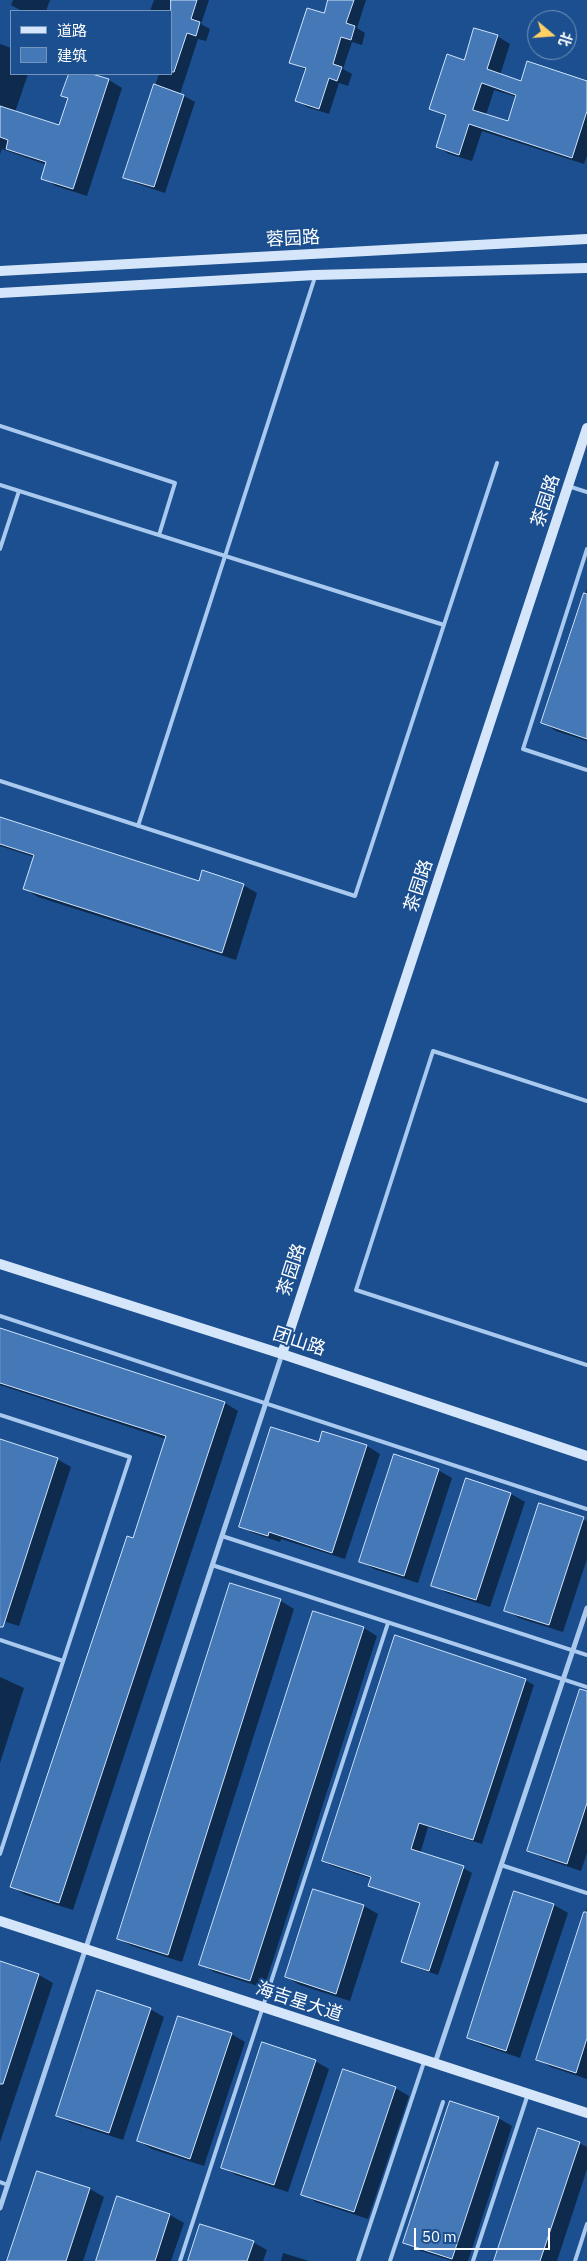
<!DOCTYPE html>
<meta charset="utf-8">
<style>
body{margin:0}
#map{position:relative;width:587px;height:2261px;overflow:hidden;background:#1b4f8f;font-family:"IBM Plex Sans","Noto Sans SC",sans-serif}
canvas{display:block}
.legend{position:absolute;left:10px;top:10px;width:162px;height:65px;box-sizing:border-box;background:#1b4f8f;border:1px solid #7695bc;margin:0;padding:6px 9px;list-style:none;font-size:15px;color:#fff}
.legend li{display:flex;align-items:center;gap:10px;height:25px}
.legend b{width:25px;border:1px solid #7695bc}
.north{position:absolute;left:527px;top:10px;width:50px;height:50px;box-sizing:border-box;background:#1b4f8f;border:1px solid #7695bc;border-radius:50%;rotate:108deg;font-size:14px;font-weight:700;line-height:20px;text-align:center;color:#fff}
.north::after{content:'';display:block;margin:auto;width:18px;height:22px;background:#ffd166;clip-path:polygon(50% 0,100% 100%,50% 72%,0 100%)}
.scale{position:absolute;left:414px;top:2228px;width:136px;height:22px;box-sizing:border-box;border:2px solid #fff;border-top:0;padding-left:6px;font-size:15px;line-height:18px;white-space:nowrap;color:#fff;-webkit-text-stroke:4px #1b4f8f;paint-order:stroke}
</style>
<div id="map">
<canvas width="587" height="2261"></canvas>
<ul class="legend">
<li><b style="height:6px;background:#d6e6fa"></b>道路</li>
<li><b style="height:14px;background:#4478b7"></b>建筑</li>
</ul>
<div class="north">北</div>
<div class="scale">50 m</div>
</div>
<script>
const ctx = document.querySelector('canvas').getContext('2d');
ctx.lineJoin = 'round';
function paint(path, color) { ctx.fillStyle = color; ctx.fill(path, 'evenodd'); }
function trace(path, color, width, dash) { ctx.strokeStyle = color; ctx.lineWidth = width; ctx.lineCap = dash ? 'butt' : 'round'; ctx.setLineDash(dash || []); ctx.stroke(path); }
function drawText(font, color, halo, rows, align = 'center') {
  ctx.font = font + ' "IBM Plex Sans","Noto Sans SC",sans-serif'; ctx.lineWidth = 4; ctx.setLineDash([]); ctx.textBaseline = 'middle'; ctx.strokeStyle = halo; ctx.fillStyle = color; for (const [text, x, y, turn = 0] of rows) {
    ctx.save(); ctx.translate(x, y); ctx.rotate((+turn || 0) * Math.PI / 180); ctx.textAlign = isNaN(turn) ? turn : align; if (halo) ctx.strokeText(text, 0, 0); ctx.fillText(text, 0, 0); ctx.restore();
  }
}
paint(new Path2D(`
 M 13,0 L 50,0 L 46,11 L 22,11 L 11,5 Z
 M 154,0 L 209,0 L 201,24 L 210,29 L 206,41 L 198,39 L 180,94 L 195,102 L 165,193 L 135,183 L 125,177 L 159,74 L 171,74 L 171,11 L 150,11 Z
 M 329,0 L 366,0 L 357,28 L 365,33 L 362,45 L 352,42 L 343,69 L 352,74 L 348,86 L 339,83 L 329,114 L 307,107 L 297,100 L 306,70 L 290,62 L 324,15 Z
 M 497,36 L 510,44 L 500,75 L 522,82 L 587,82 L 587,156 L 584,164 L 482,131 L 472,161 L 449,154 L 437,147 L 447,117 L 431,109 L 465,61 ZM 494,90 L 517,97 L 509,123 L 486,115 Z
 M 0,44 L 11,48 L 11,74 L 28,74 L 15,112 L 60,127 L 69,99 L 63,95 L 70,74 L 88,74 L 109,80 L 122,88 L 87,196 L 56,186 L 43,178 L 47,165 L 2,149 L 0,154 Z
 M 587,589 L 587,741 L 556,731 L 543,723 Z
 M 0,818 L 199,882 L 243,885 L 257,893 L 236,960 L 38,897 L 25,889 L 34,857 L 0,846 Z
 M 0,1330 L 225,1403 L 238,1411 L 73,1910 L 26,1895 L 12,1887 L 134,1539 L 166,1439 L 0,1385 Z
 M 323,1432 L 367,1446 L 380,1454 L 345,1559 L 281,1539 L 280,1542 L 253,1533 L 241,1526 L 319,1443 Z
 M 0,1449 L 57,1459 L 71,1467 L 19,1626 L 0,1620 Z
 M 438,1470 L 452,1478 L 418,1583 L 374,1569 L 360,1561 Z
 M 467,1480 L 511,1494 L 525,1502 L 490,1607 L 447,1593 L 433,1585 Z
 M 540,1504 L 587,1521 L 587,1559 L 563,1632 L 519,1618 L 506,1610 Z
 M 231,1585 L 281,1601 L 294,1609 L 182,1962 L 132,1946 L 118,1939 Z
 M 314,1613 L 364,1628 L 377,1636 L 264,1988 L 214,1972 L 201,1964 Z
 M 0,1677 L 24,1688 L 0,1763 Z
 M 525,1680 L 534,1685 L 482,1844 L 428,1827 L 420,1854 L 463,1868 L 472,1873 L 438,1975 L 411,1966 L 402,1961 L 421,1904 L 379,1890 L 370,1885 L 372,1879 L 332,1866 L 323,1861 Z
 M 587,1702 L 587,1853 L 581,1871 L 543,1858 L 529,1850 Z
 M 314,1890 L 364,1906 L 378,1914 L 350,2001 L 300,1985 L 286,1977 Z
 M 515,1892 L 554,1905 L 568,1913 L 520,2058 L 482,2045 L 468,2037 Z
 M 587,1908 L 587,2079 L 551,2067 L 538,2059 Z
 M 0,1962 L 39,1975 L 53,1983 L 0,2142 Z
 M 150,2009 L 164,2017 L 123,2140 L 71,2123 L 57,2115 Z
 M 231,2034 L 245,2042 L 204,2166 L 152,2149 L 138,2141 Z
 M 315,2061 L 329,2069 L 288,2192 L 236,2175 L 222,2167 Z
 M 395,2088 L 409,2096 L 368,2219 L 316,2202 L 303,2194 Z
 M 498,2118 L 512,2126 L 468,2261 L 452,2261 L 418,2250 L 404,2242 Z
 M 579,2143 L 587,2147 L 587,2169 L 557,2261 L 495,2261 Z
 M 38,2172 L 90,2189 L 104,2197 L 83,2261 L 9,2261 Z
 M 118,2198 L 170,2215 L 184,2223 L 171,2261 L 97,2261 Z
 M 253,2242 L 267,2250 L 263,2261 L 189,2261 Z
 M 283,2253 L 309,2261 L 281,2261 Z`), '#0007');
const building = new Path2D(`
 M 171,0 L 197,0 L 191,19 L 200,22 L 196,36 L 187,33 L 174,72 L 171,72 Z
 M 328,0 L 354,0 L 346,23 L 355,26 L 351,40 L 341,37 L 333,64 L 342,67 L 337,81 L 329,78 L 319,109 L 295,101 L 306,68 L 289,63 L 307,8 L 324,13 Z
 M 474,28 L 498,35 L 487,69 L 521,81 L 527,61 L 587,81 L 587,111 L 572,158 L 469,124 L 459,155 L 436,147 L 446,115 L 429,109 L 447,54 L 464,60 ZM 482,83 L 516,95 L 508,121 L 473,110 Z
 M 69,74 L 92,74 L 109,79 L 73,189 L 41,179 L 46,162 L 6,149 L 8,140 L 0,137 L 0,106 L 59,125 L 68,98 L 61,96 Z
 M 154,84 L 184,95 L 154,187 L 123,178 Z
 M 584,593 L 587,594 L 587,739 L 541,723 Z
 M 0,817 L 199,881 L 202,870 L 244,884 L 222,953 L 23,889 L 34,855 L 0,844 Z
 M 0,1328 L 225,1402 L 59,1903 L 10,1887 L 127,1536 L 133,1538 L 166,1436 L 0,1383 Z
 M 271,1427 L 319,1442 L 322,1431 L 367,1445 L 332,1553 L 269,1532 L 268,1536 L 239,1527 Z
 M 0,1439 L 58,1458 L 3,1627 L 0,1627 Z
 M 394,1454 L 439,1469 L 404,1576 L 359,1562 Z
 M 466,1478 L 511,1493 L 476,1600 L 431,1586 Z
 M 539,1503 L 584,1517 L 549,1625 L 504,1611 Z
 M 230,1583 L 281,1599 L 168,1955 L 117,1939 Z
 M 313,1611 L 364,1627 L 250,1981 L 199,1965 Z
 M 395,1635 L 526,1679 L 473,1840 L 419,1823 L 411,1849 L 464,1866 L 429,1971 L 401,1962 L 420,1903 L 368,1886 L 371,1877 L 322,1861 Z
 M 580,1689 L 587,1691 L 587,1803 L 567,1864 L 527,1851 Z
 M 313,1889 L 364,1905 L 336,1994 L 285,1977 Z
 M 514,1891 L 554,1904 L 506,2051 L 467,2038 Z
 M 584,1912 L 587,1912 L 587,2038 L 576,2073 L 536,2060 Z
 M 0,1961 L 39,1974 L 3,2084 L 0,2084 Z
 M 97,1990 L 151,2008 L 109,2133 L 56,2116 Z
 M 178,2016 L 232,2033 L 190,2159 L 137,2141 Z
 M 262,2042 L 316,2060 L 274,2185 L 221,2168 Z
 M 343,2069 L 396,2087 L 354,2212 L 301,2195 Z
 M 450,2101 L 499,2117 L 452,2259 L 403,2243 Z
 M 538,2128 L 580,2142 L 540,2261 L 494,2261 Z
 M 37,2171 L 90,2188 L 66,2261 L 7,2261 Z
 M 117,2196 L 170,2214 L 155,2261 L 96,2261 Z
 M 200,2224 L 254,2241 L 247,2261 L 188,2261 Z`);
paint(building, '#4478b7');
trace(building, '#cfe3fa', 1);
trace(new Path2D(`
 M 0,426 L 175,483 L 159,535
 M 0,485 L 444,625
 M 568,486 L 587,492
 M 0,549 L 19,491
 M 587,549 L 523,749 L 587,770
 M 0,781 L 355,896 L 497,463
 M 138,826 L 315,277
 M 587,1101 L 433,1051 L 356,1290 L 587,1365
 M 0,1316 L 587,1509
 M 0,1415 L 130,1457 L 0,1854
 M 222,1536 L 587,1655
 M 212,1565 L 587,1687
 M 0,1640 L 63,1661
 M 501,1865 L 587,1893
 M 0,2182 L 8,2185
 M 180,2261 L 388,1623
 M 358,2261 L 424,2062
 M 390,2261 L 443,2102
 M 473,2261 L 528,2094
 M 575,2261 L 587,2224`), '#a9c9ee', 4);
trace(new Path2D(`
 M 435,2063 L 587,1608
 M 0,2208 L 282,1354`), '#a9c9ee', 5);
trace(new Path2D(`
 M 0,271 L 587,239
 M 0,293 L 315,275 L 587,268
 M 0,1264 L 282,1354 L 587,1456
 M 282,1354 L 587,428
 M 0,1921 L 587,2113`), '#d6e6fa', 10);
drawText('18px', '#fff', '#1b4f8f', [
 ["蓉园路",293,239,-3],
 ["茶园路",546,501,-72],
 ["茶园路",419,886,-72],
 ["茶园路",292,1270,-72],
 ["团山路",299,1342,18],
 ["海吉星大道",299,2002,18]
]);
</script>
